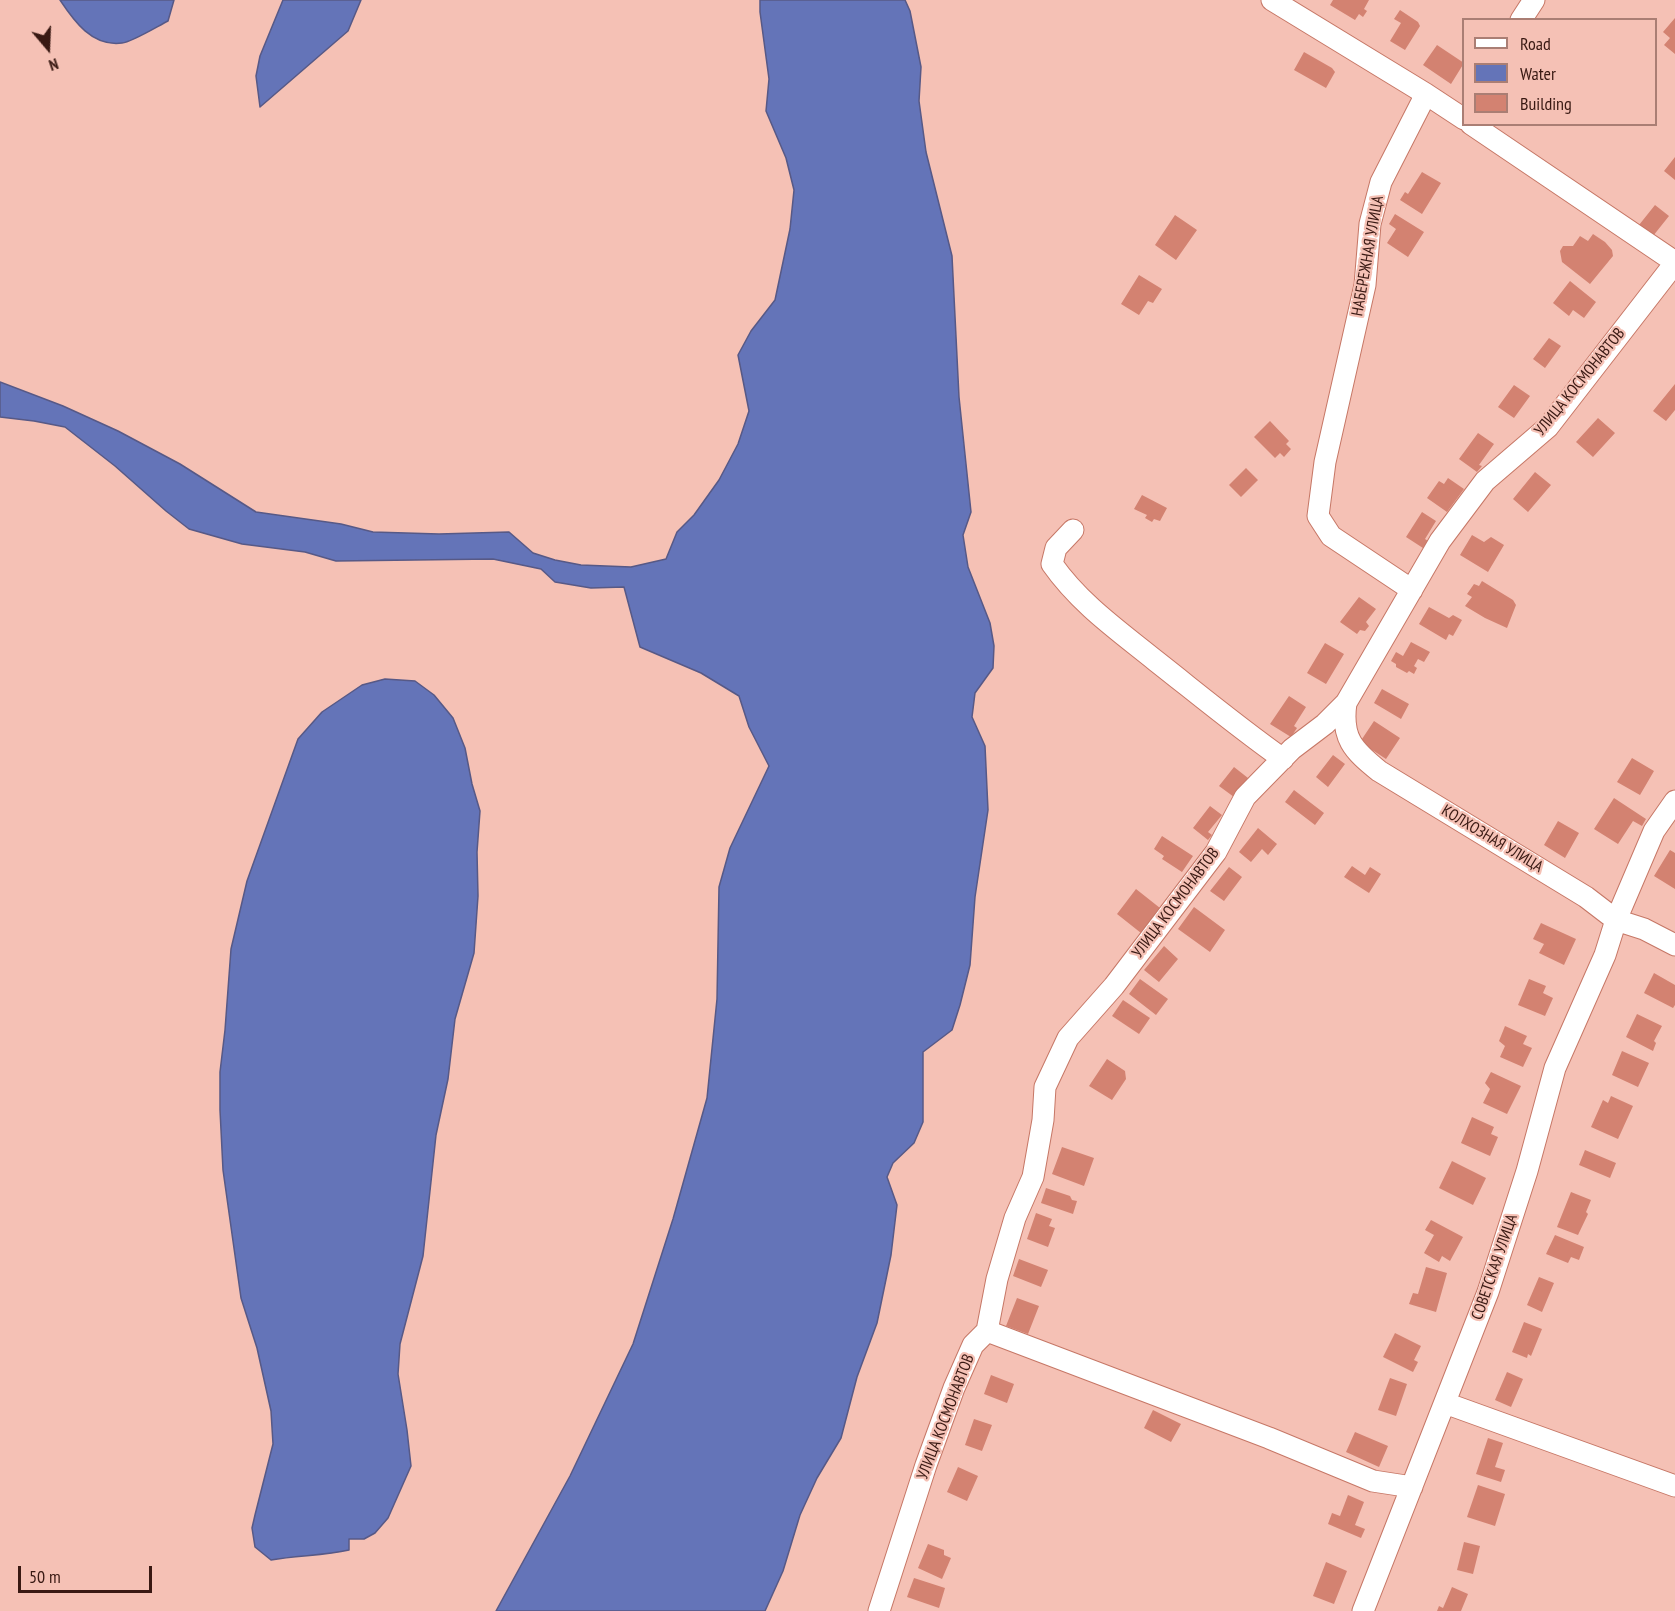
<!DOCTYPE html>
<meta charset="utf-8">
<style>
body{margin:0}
#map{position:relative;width:1675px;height:1611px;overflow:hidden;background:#f5c1b5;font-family:"PT Sans Narrow",sans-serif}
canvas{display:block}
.legend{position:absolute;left:1462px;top:18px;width:195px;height:108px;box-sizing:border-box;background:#f5c1b5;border:2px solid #aa7e74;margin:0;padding:8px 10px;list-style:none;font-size:18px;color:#391913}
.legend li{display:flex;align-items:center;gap:12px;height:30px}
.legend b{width:30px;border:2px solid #aa7e74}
.north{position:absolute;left:18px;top:18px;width:60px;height:60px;-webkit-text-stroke:4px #f5c1b5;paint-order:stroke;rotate:161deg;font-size:16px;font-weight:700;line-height:24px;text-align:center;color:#391913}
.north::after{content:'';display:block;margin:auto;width:21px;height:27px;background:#391913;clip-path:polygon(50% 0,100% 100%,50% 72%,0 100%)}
.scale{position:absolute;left:18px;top:1566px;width:134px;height:27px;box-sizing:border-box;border:3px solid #391913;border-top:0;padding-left:8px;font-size:18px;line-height:21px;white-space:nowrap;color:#391913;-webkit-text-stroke:4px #f5c1b5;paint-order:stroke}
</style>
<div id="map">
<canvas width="1675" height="1611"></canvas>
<ul class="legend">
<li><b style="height:8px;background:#fff"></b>Road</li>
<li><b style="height:16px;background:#6474b8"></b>Water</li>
<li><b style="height:16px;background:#d38271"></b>Building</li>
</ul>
<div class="north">N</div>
<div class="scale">50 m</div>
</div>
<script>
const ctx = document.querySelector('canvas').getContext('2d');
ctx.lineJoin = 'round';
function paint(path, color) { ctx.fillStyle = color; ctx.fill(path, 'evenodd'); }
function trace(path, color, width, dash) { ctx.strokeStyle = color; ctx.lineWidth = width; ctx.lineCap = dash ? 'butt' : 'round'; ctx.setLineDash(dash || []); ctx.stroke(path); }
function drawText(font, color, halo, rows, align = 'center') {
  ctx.font = font + ' "PT Sans Narrow",sans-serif'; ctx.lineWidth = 4.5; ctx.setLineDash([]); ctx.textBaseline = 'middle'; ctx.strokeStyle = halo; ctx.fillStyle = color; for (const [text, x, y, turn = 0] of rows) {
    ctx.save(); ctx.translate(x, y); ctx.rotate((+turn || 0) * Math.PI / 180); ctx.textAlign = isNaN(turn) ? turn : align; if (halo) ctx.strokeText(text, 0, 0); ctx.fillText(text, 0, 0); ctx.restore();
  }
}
const water = new Path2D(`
 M 60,0 L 174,0 L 168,21 C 158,26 132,42 122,43 C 92,47 74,21 60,0 Z
 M 283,0 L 361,0 L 348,31 L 260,107 L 256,76 L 260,56 Z
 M 760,0 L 905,0 L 910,11 L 921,67 L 919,101 L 926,152 L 952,256 L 959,397 L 971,512 L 963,535 L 968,567 L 990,623 L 994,646 L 993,668 L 975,693 L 972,717 L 985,746 L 988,810 L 975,897 L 970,965 L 960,1005 L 952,1030 L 923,1052 L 923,1122 L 914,1143 L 893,1163 L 887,1177 L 897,1205 L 891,1255 L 877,1323 L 857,1377 L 841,1438 L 817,1478 L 800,1515 L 783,1571 L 765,1611 L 496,1611 L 570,1476 L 633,1344 L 673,1219 L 707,1098 L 717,999 L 719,887 L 730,848 L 769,766 L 749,727 L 739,696 L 701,673 L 640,647 L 624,587 L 591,588 L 555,582 L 541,569 L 493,559 L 336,561 L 305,552 L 242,544 L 189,529 L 166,511 L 115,466 L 65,427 L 34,421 L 0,417 L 0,382 L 63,406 L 118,431 L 180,464 L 256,512 L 341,524 L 373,532 L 439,534 L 509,532 L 533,553 L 555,560 L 581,565 L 631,567 L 666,559 L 677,532 L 694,515 L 719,480 L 738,444 L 749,411 L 738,355 L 751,331 L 775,300 L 790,229 L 794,190 L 786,158 L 766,111 L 769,79 L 760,12 Z
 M 385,679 L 415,681 L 434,695 L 453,718 L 465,748 L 472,784 L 480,811 L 477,852 L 478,896 L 474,953 L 455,1019 L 448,1079 L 436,1135 L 423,1256 L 400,1344 L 398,1374 L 407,1430 L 411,1466 L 388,1518 L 375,1533 L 364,1539 L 349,1539 L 349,1550 C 323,1556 297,1555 271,1560 L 255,1547 L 252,1528 L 255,1515 L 273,1444 L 271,1411 L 257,1348 L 241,1298 L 223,1170 L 220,1110 L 220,1072 L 225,1030 L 231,949 L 247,881 L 298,739 L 322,712 L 362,685 Z`);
paint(water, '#6474b8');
trace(water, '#575986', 1.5);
paint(new Path2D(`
 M 1333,0 L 1369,0 L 1364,9 L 1367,11 L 1363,17 L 1359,14 L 1355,20 L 1330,5 Z
 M 1400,10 L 1418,22 L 1420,26 L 1405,50 L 1390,41 L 1401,23 L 1394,19 Z
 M 1675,18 L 1675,54 L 1664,45 L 1670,38 L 1663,32 Z
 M 1437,45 L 1464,63 L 1451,84 L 1423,65 Z
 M 1304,52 L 1332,68 L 1335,72 L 1326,88 L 1294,70 Z
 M 1675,157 L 1675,180 L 1664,171 Z
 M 1422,172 L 1441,183 L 1422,214 L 1400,200 L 1405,192 L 1408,194 Z
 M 1655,205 L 1669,216 L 1653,236 L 1639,225 Z
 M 1395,214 L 1424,232 L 1408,257 L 1387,243 L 1396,229 L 1389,224 Z
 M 1175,215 L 1197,230 L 1176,260 L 1155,245 Z
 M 1593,234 L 1605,242 L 1612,250 L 1613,256 L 1590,284 L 1562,262 L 1560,251 L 1563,246 L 1573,246 L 1580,236 L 1588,241 Z
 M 1139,275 L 1162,289 L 1153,303 L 1148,301 L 1139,315 L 1121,304 Z
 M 1570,281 L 1596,302 L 1584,318 L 1573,310 L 1569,316 L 1553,303 Z
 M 1549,338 L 1561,346 L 1545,368 L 1533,359 Z
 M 1675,384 L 1675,410 L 1666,421 L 1653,411 Z
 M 1514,385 L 1530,396 L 1514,418 L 1498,407 Z
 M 1598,418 L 1615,433 L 1593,457 L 1576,442 Z
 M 1270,421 L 1289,441 L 1286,444 L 1291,449 L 1284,457 L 1280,453 L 1275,458 L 1254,437 Z
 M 1478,433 L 1494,444 L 1479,465 L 1482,466 L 1477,472 L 1459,459 Z
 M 1246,468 L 1258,480 L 1241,497 L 1229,485 Z
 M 1535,472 L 1551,485 L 1528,512 L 1513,499 Z
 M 1448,478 L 1464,489 L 1447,512 L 1427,498 L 1439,481 L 1444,484 Z
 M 1142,495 L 1167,508 L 1160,521 L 1154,519 L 1152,522 L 1145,518 L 1147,515 L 1134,509 Z
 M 1422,512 L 1436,521 L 1425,539 L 1428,541 L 1423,548 L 1406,537 Z
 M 1472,535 L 1484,542 L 1491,537 L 1504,545 L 1488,572 L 1460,555 Z
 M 1482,581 L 1513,600 L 1516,605 L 1507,628 L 1485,618 L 1465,606 L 1472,597 L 1467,594 L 1474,584 L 1479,586 Z
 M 1359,597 L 1376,609 L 1366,622 L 1369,626 L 1365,631 L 1360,630 L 1357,634 L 1340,622 Z
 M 1429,607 L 1449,618 L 1453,615 L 1462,620 L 1453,636 L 1449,634 L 1446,640 L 1419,624 Z
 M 1411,642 L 1430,652 L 1424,662 L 1418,659 L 1414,666 L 1417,668 L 1414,674 L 1409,671 L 1407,673 L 1396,667 L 1396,664 L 1391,661 L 1396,652 L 1403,656 Z
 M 1325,643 L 1344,654 L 1326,684 L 1307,673 Z
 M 1382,689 L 1409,704 L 1401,719 L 1374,703 Z
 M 1289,696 L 1306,707 L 1294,726 L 1297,728 L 1291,737 L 1270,724 Z
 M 1374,721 L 1400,738 L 1386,759 L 1360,742 Z
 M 1333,755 L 1345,764 L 1328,787 L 1316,777 Z
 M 1632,758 L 1654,771 L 1640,795 L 1617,782 Z
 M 1234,767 L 1248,778 L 1234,797 L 1219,786 Z
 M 1294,790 L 1324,813 L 1315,825 L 1285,802 Z
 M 1614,798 L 1646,819 L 1642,826 L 1633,821 L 1618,844 L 1594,829 Z
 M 1210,806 L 1222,815 L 1208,832 L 1212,835 L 1208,840 L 1193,828 Z
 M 1558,821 L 1579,833 L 1565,858 L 1544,845 Z
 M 1258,828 L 1277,844 L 1268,855 L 1262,849 L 1251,862 L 1239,852 Z
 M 1162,836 L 1193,856 L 1182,872 L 1162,859 L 1164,856 L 1154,849 Z
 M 1670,850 L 1675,853 L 1675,889 L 1654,876 Z
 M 1352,866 L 1365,875 L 1370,867 L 1381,874 L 1369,893 L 1344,877 Z
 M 1229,867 L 1242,877 L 1224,901 L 1210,891 Z
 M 1136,889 L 1160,908 L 1141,933 L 1117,914 Z
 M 1194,907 L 1225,930 L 1210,952 L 1178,929 Z
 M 1541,923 L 1576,939 L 1564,965 L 1539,953 L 1544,944 L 1533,939 Z
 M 1164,946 L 1178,959 L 1159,982 L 1144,970 Z
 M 1654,973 L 1675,985 L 1675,1005 L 1673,1008 L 1644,993 Z
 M 1140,979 L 1168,999 L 1156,1015 L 1129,994 Z
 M 1529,979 L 1546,986 L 1543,993 L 1553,998 L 1545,1016 L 1518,1005 Z
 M 1123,1000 L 1150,1018 L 1139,1034 L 1112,1016 Z
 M 1637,1014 L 1662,1026 L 1654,1041 L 1656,1043 L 1653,1051 L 1626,1037 Z
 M 1505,1026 L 1527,1036 L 1523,1044 L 1532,1048 L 1523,1067 L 1500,1057 L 1505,1046 L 1499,1041 Z
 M 1622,1051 L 1649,1063 L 1638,1087 L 1612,1075 Z
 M 1107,1059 L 1125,1071 L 1126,1079 L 1112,1100 L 1089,1086 Z
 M 1491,1072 L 1521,1086 L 1507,1114 L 1483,1103 L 1490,1089 L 1485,1083 Z
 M 1611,1096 L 1633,1106 L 1618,1139 L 1591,1127 L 1603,1100 L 1608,1103 Z
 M 1472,1117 L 1494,1127 L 1491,1134 L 1498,1137 L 1490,1156 L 1461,1143 Z
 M 1062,1147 L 1094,1158 L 1084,1186 L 1052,1174 Z
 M 1585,1150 L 1616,1163 L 1610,1178 L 1579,1165 Z
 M 1452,1161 L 1486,1178 L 1473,1205 L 1439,1188 Z
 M 1046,1188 L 1070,1196 L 1072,1200 L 1077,1201 L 1073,1214 L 1041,1203 Z
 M 1571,1192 L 1591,1200 L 1586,1212 L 1588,1214 L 1578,1235 L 1557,1227 Z
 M 1036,1213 L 1052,1219 L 1049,1226 L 1055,1228 L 1048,1247 L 1027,1239 Z
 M 1431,1220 L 1463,1237 L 1450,1261 L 1442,1256 L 1439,1262 L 1424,1253 L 1434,1235 L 1425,1230 Z
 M 1555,1235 L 1584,1247 L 1579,1260 L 1571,1257 L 1568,1263 L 1546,1254 Z
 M 1019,1259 L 1048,1270 L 1041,1287 L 1013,1276 Z
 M 1426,1267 L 1447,1273 L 1436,1312 L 1409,1304 L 1413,1293 L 1418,1294 Z
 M 1539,1277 L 1554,1283 L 1542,1312 L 1527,1305 Z
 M 1017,1298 L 1039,1306 L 1028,1334 L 1006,1326 Z
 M 1524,1322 L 1542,1329 L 1531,1356 L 1528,1354 L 1527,1358 L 1512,1352 Z
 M 1395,1333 L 1421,1346 L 1414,1360 L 1418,1362 L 1413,1372 L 1383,1357 Z
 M 1507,1372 L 1523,1379 L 1511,1407 L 1495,1400 Z
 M 991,1375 L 1014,1384 L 1007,1403 L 984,1394 Z
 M 1390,1378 L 1407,1384 L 1396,1416 L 1378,1410 Z
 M 1153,1410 L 1181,1424 L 1171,1442 L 1144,1428 Z
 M 974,1419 L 992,1425 L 982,1451 L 965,1445 Z
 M 1355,1432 L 1388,1446 L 1379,1467 L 1346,1452 Z
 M 1488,1438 L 1503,1443 L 1495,1467 L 1505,1470 L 1501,1482 L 1476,1474 Z
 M 958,1467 L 978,1476 L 967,1501 L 947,1492 Z
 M 1478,1485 L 1505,1494 L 1495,1526 L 1467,1517 Z
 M 1348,1495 L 1364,1502 L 1355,1525 L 1365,1529 L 1361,1538 L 1328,1524 L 1332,1513 L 1340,1516 Z
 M 1464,1542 L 1480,1546 L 1473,1574 L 1457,1570 Z
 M 928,1544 L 944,1550 L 944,1555 L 951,1558 L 942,1579 L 918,1568 Z
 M 1326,1562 L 1347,1571 L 1334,1604 L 1313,1596 Z
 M 914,1578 L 945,1588 L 939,1608 L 907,1597 Z
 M 1452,1587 L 1468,1594 L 1461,1611 L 1437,1611 L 1439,1606 L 1443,1608 Z`), '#d38271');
const minor = new Path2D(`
 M 1272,0 L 1426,94 L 1464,119
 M 1521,20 L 1534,0
 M 1471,124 L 1675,262
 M 1073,530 L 1056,548 L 1052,564 C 1080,604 1119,631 1156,661 C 1198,694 1239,728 1283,759
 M 1412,590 L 1331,536 L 1318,516 L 1325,462 L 1365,285 L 1370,224 L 1381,182 L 1426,94
 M 1346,703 C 1341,738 1353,750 1379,771 L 1586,897 L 1616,920 L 1644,929 L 1675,945
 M 987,1331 L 1269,1438 L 1373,1481 L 1412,1487
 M 1445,1403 L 1675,1486
 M 879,1611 L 926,1465 L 954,1388 L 973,1345 L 987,1331 L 997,1279 L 1015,1218 L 1033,1177 L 1043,1120 L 1045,1087 L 1068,1038 L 1114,986 L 1216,852 L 1245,797 L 1292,749 L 1325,724 L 1346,703 L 1440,541 L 1485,481 L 1548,427 L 1675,263
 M 1363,1611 L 1488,1292 L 1527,1171 L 1555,1068 L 1605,955 L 1616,920 L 1654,831 L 1675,801`);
trace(minor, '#c67766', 23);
trace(minor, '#fff', 21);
drawText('16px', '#391913', '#f5c1b5', [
 ["НАБЕРЕЖНАЯ УЛИЦА",1368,256,-80],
 ["УЛИЦА КОСМОНАВТОВ",1580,382,-51],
 ["КОЛХОЗНАЯ УЛИЦА",1492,839,31],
 ["УЛИЦА КОСМОНАВТОВ",1176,903,-53],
 ["СОВЕТСКАЯ УЛИЦА",1495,1267,-71],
 ["УЛИЦА КОСМОНАВТОВ",946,1417,-69]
]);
</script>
